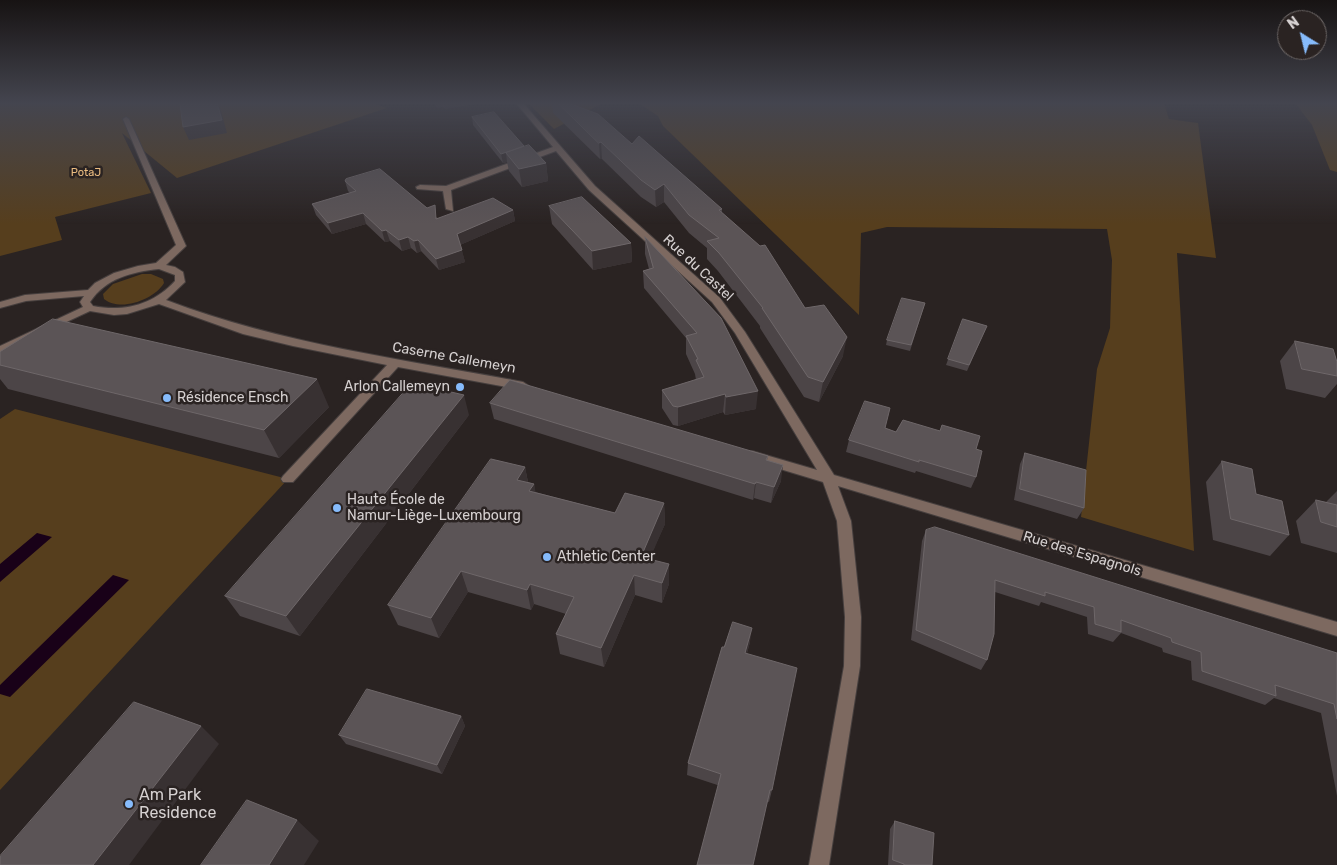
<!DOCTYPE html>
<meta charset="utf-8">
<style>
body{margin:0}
#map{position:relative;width:1337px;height:865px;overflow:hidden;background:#2a2322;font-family:Rubik,sans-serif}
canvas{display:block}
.north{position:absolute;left:1277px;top:10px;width:50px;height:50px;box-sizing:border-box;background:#2a2322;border:1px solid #6f6968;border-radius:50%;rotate:324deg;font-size:14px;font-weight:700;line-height:20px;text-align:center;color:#d6d1d1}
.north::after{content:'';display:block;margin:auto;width:18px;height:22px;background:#86bbfb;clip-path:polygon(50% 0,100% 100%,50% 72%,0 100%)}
</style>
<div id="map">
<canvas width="1337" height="865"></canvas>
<div class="north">N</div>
</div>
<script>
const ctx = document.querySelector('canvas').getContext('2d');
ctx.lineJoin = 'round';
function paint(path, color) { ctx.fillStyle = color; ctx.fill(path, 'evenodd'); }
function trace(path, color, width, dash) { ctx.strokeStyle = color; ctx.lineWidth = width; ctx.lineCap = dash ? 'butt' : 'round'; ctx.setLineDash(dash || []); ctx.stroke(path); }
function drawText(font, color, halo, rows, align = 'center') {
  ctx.font = font + ' Rubik,sans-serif'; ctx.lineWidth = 5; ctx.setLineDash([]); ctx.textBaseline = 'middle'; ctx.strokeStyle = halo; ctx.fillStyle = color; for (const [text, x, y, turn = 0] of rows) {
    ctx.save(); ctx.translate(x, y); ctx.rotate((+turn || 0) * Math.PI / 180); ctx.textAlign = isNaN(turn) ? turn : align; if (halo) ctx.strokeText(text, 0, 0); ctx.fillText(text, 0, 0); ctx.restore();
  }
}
paint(new Path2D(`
 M 0,103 L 373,103 L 387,108 L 177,178 L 122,133 L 151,193 L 55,217 L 62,240 L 0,256 Z
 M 528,103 L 603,103 L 554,129 Z
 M 638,103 L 1164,103 L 1169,119 L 1198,123 L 1216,258 L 1177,253 L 1194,551 L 1081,517 L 1097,369 L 1110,328 L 1112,260 L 1107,229 L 887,227 L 861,233 L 859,315 L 663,126 L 658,116 Z
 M 1295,103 L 1337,103 L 1337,172 L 1330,170 L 1312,125 Z
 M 142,274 L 151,274 L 163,279 L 164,283 C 154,300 120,312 104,299 L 103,294 L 113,284 Z
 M 15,409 L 288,479 L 0,790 L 0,419 Z`), '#563e1d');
paint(new Path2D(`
 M 37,533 L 52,537 L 0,582 L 0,564 Z
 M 113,575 L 129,580 L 10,697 L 0,694 L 0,685 Z`), '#190118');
const minor = new Path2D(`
 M 516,103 L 523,103 L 595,186 L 720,298 L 745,332 L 834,475 L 1337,622 L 1337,636 L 838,486 L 851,521 L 861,617 L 860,666 L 829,865 L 809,865 L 844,666 L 845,617 L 837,521 L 823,482 L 747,459 L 746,456 L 747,453 L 752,451 L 817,470 L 735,333 L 712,302 L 589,190 L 556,151 L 451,190 L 453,211 L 446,209 L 443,191 L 417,189 L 416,187 L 420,185 L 446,186 L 553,147 Z
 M 126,117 L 129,119 L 186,246 L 166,265 L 175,267 L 183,272 L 185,282 L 166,300 C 282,344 402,359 523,382 L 529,386 L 527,389 L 523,390 L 398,367 L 293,482 L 283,482 L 281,479 L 283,476 L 387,365 L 293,346 L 243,334 L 159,304 L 127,314 L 114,315 L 90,311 L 0,353 L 0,346 L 83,307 L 80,302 L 84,296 L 26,301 L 0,308 L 0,302 L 25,295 L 88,290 L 95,283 L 114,273 L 138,266 L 156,263 L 176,245 L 123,119 ZM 159,269 L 175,275 L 175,281 C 153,305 124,312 93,306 L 90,302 C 106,278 132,272 159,269 Z`);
trace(minor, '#463f3e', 2);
paint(minor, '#7d6960');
paint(new Path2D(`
 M 434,103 L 475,103 L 475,104 L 445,109 L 443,107 L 437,108 Z
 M 552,103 L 568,103 L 632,144 L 722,209 L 722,213 L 805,308 L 843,356 L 819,402 L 804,397 L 760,328 L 760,326 L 718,271 L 707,259 L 707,248 L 689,233 L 664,202 L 656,207 L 641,197 L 602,159 L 600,159 L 553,113 Z
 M 472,117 L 524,147 L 546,163 L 548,181 L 522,187 L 509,171 L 507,162 L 503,163 L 473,125 Z
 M 345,181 L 438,218 L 513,210 L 515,221 L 460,245 L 465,262 L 439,270 L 421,251 L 417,253 L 411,248 L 402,251 L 390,241 L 385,242 L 366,224 L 332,234 L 316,215 L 312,204 L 350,193 L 348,191 Z
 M 549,206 L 631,243 L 632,262 L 593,270 L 552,224 Z
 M 645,237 L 756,409 L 725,415 L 723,412 L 678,426 L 673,425 L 662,408 L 662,390 L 696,380 L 695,374 L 686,354 L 686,338 L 644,288 L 643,271 L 649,269 L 645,254 Z
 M 925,303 L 910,351 L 886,345 L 887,340 Z
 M 963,319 L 987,326 L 967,371 L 946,365 Z
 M 1295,341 L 1337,362 L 1337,384 L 1325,398 L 1286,389 L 1280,361 Z
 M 0,352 L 329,407 L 279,458 L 8,389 L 0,379 Z
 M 490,403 L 768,456 L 767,460 L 781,481 L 771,503 L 754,498 L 753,500 L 494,419 Z
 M 469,415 L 300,636 L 240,616 L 225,596 Z
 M 885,428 L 896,432 L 976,449 L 976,477 L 971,488 L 916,471 L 915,473 L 846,452 L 849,440 Z
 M 1025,453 L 1084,508 L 1077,519 L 1014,500 L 1020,464 Z
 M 1222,461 L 1256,494 L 1289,535 L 1270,556 L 1213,540 L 1206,482 Z
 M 525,467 L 528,482 L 534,484 L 535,492 L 615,513 L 664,503 L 665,524 L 649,559 L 669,584 L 662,603 L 635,595 L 604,667 L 560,654 L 556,634 L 566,614 L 534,604 L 531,610 L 468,592 L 439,638 L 398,625 L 388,605 Z
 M 1337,491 L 1337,553 L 1301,543 L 1296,521 L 1316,500 L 1326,502 Z
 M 926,530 L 1337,653 L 1337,796 L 1321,713 L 1274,698 L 1265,705 L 1192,680 L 1191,661 L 1163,652 L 1162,648 L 1121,633 L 1113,642 L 1088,634 L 1087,617 L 1041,602 L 1039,606 L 995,592 L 987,660 L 981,670 L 911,640 L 922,541 Z
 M 750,642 L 747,653 L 772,790 L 769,802 L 687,775 L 688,763 L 724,647 Z
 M 461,716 L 465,726 L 442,774 L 346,744 L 339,735 Z
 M 895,821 L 932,865 L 888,865 L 890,829 Z`), '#4c4547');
paint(new Path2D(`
 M 217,103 L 221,111 L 227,133 L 189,140 L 183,127 Z
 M 436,103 L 443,103 L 443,107 L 437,108 Z
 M 444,103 L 475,103 L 475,104 L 445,109 Z
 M 601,142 L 602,159 L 600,159 L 599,143 Z
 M 524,146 L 506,153 L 507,162 L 503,163 L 501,154 Z
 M 546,163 L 548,181 L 522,187 L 519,169 Z
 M 664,184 L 664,202 L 656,207 L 655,190 Z
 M 513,210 L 515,221 L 460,245 L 457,234 Z
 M 363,213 L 366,224 L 332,234 L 328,223 Z
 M 386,230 L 390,241 L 385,242 L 382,231 Z
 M 408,237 L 411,248 L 402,251 L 399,240 Z
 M 418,240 L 421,251 L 417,253 L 414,241 Z
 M 631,243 L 632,262 L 593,270 L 592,251 Z
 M 462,250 L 465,262 L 439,270 L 436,259 Z
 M 847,337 L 843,356 L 819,402 L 823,382 Z
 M 317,379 L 329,407 L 279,458 L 264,430 Z
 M 758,391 L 756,409 L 725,415 L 726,397 Z
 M 725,394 L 723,412 L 678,426 L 678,407 Z
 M 464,395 L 469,415 L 300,636 L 286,616 Z
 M 783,465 L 781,481 L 771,503 L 774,487 Z
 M 525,467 L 529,488 L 517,480 Z
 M 756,482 L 754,498 L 753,500 L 755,484 Z
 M 534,484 L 538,504 L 529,491 Z
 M 664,503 L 665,524 L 642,577 L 641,557 Z
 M 669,564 L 669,584 L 662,603 L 662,583 Z
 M 461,571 L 468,592 L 439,638 L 431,618 Z
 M 634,575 L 635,595 L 604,667 L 601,648 Z
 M 530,584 L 534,604 L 531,610 L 527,590 Z
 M 752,628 L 750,642 L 743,667 L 745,653 Z
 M 461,716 L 465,726 L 442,774 L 437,765 Z
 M 201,726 L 219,744 L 129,865 L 93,865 Z
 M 297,820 L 319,841 L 304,865 L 269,865 Z`), '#383132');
const building = new Path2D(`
 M 189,103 L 217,103 L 222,120 L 183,127 L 180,104 Z
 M 558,103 L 568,103 L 598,114 L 632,144 L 639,136 L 722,209 L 719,210 L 760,246 L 765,245 L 805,308 L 824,305 L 847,337 L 823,382 L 808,377 L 762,308 L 763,308 L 719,253 L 707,241 L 719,238 L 689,215 L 664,184 L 655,190 L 641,180 L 601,142 L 599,143 Z
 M 494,112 L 524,146 L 501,154 L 472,117 Z
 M 529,145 L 546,163 L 519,169 L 506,153 Z
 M 380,169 L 427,208 L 435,205 L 436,219 L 493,198 L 513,210 L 457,234 L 462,250 L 436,259 L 418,240 L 414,241 L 408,237 L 399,240 L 386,230 L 382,231 L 363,213 L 328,223 L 312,204 L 356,191 L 345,181 L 346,179 Z
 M 582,197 L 631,243 L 592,251 L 549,206 Z
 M 645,237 L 721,318 L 758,391 L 726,397 L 725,394 L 678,407 L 673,406 L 662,390 L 704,377 L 696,360 L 698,359 L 686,336 L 697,333 L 643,271 L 653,268 Z
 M 902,298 L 925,303 L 911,345 L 887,340 Z
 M 53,319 L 317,379 L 264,430 L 0,365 L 0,352 Z
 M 963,319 L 987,326 L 969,365 L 948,359 Z
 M 1295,341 L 1333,349 L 1337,362 L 1337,376 L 1302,369 Z
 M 510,380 L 768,456 L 766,460 L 783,465 L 774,487 L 756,482 L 755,484 L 490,403 Z
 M 412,383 L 464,395 L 286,616 L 225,596 Z
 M 865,401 L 890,408 L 885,428 L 896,432 L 903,420 L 940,431 L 942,425 L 980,436 L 976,449 L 982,451 L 976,477 L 919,460 L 919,462 L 849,440 Z
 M 1025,453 L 1086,470 L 1084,508 L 1020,489 Z
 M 491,459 L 525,467 L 517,480 L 534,484 L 529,491 L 615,513 L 625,493 L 664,503 L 641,557 L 669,564 L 662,583 L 634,575 L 601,648 L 556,634 L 574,597 L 530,584 L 527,590 L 461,571 L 431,618 L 388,605 Z
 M 1222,461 L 1252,469 L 1256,494 L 1282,501 L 1289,535 L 1231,519 Z
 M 1316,500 L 1337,505 L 1337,527 L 1321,522 Z
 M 935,527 L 1337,653 L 1337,719 L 1334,704 L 1275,685 L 1276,696 L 1202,671 L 1201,652 L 1172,642 L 1171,638 L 1121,620 L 1121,632 L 1095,624 L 1094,607 L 1045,592 L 1045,596 L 995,580 L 994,634 L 987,660 L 916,630 L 926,530 Z
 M 733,622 L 752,628 L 745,653 L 797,668 L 772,790 L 770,790 L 753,865 L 697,865 L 721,774 L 688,763 L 722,647 L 724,647 Z
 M 367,689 L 461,716 L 437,765 L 339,735 Z
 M 134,702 L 201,726 L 93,865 L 0,865 L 0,856 Z
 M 247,800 L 297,820 L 269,865 L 201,865 Z
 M 895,821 L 934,833 L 932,865 L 904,865 L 904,864 L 893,860 Z`);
paint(building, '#5b5456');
trace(building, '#6e6769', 1);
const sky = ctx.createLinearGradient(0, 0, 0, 224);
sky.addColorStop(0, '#171313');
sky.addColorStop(0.46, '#44454f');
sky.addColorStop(1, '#44454f00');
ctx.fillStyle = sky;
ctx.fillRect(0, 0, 1337, 224);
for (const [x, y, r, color] of [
 [460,387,5,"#86bbfb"],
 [167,398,5,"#86bbfb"],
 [337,508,5,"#86bbfb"],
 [547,557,5,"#86bbfb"],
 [129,804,5,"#86bbfb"]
]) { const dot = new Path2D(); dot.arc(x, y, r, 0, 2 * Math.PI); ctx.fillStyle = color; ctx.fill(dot); trace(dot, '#2a2322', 2); }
drawText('11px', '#ebbc80', '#2a2322', [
 ["PotaJ",86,173]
]);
drawText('14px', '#d6d1d1', '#2a2322', [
 ["Rue du Castel",698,268,43],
 ["Caserne Callemeyn",454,358,10],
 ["Rue des Espagnols",1082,554,17]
]);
drawText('14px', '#d6d1d1', '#2a2322', [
 ["Arlon Callemeyn",450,387,"right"],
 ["Résidence Ensch",177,398],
 ["Haute École de",347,500],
 ["Namur-Liège-Luxembourg",347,516],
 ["Athletic Center",557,557]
], 'left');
drawText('16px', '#d6d1d1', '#2a2322', [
 ["Am Park",139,795],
 ["Residence",139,813]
], 'left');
</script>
